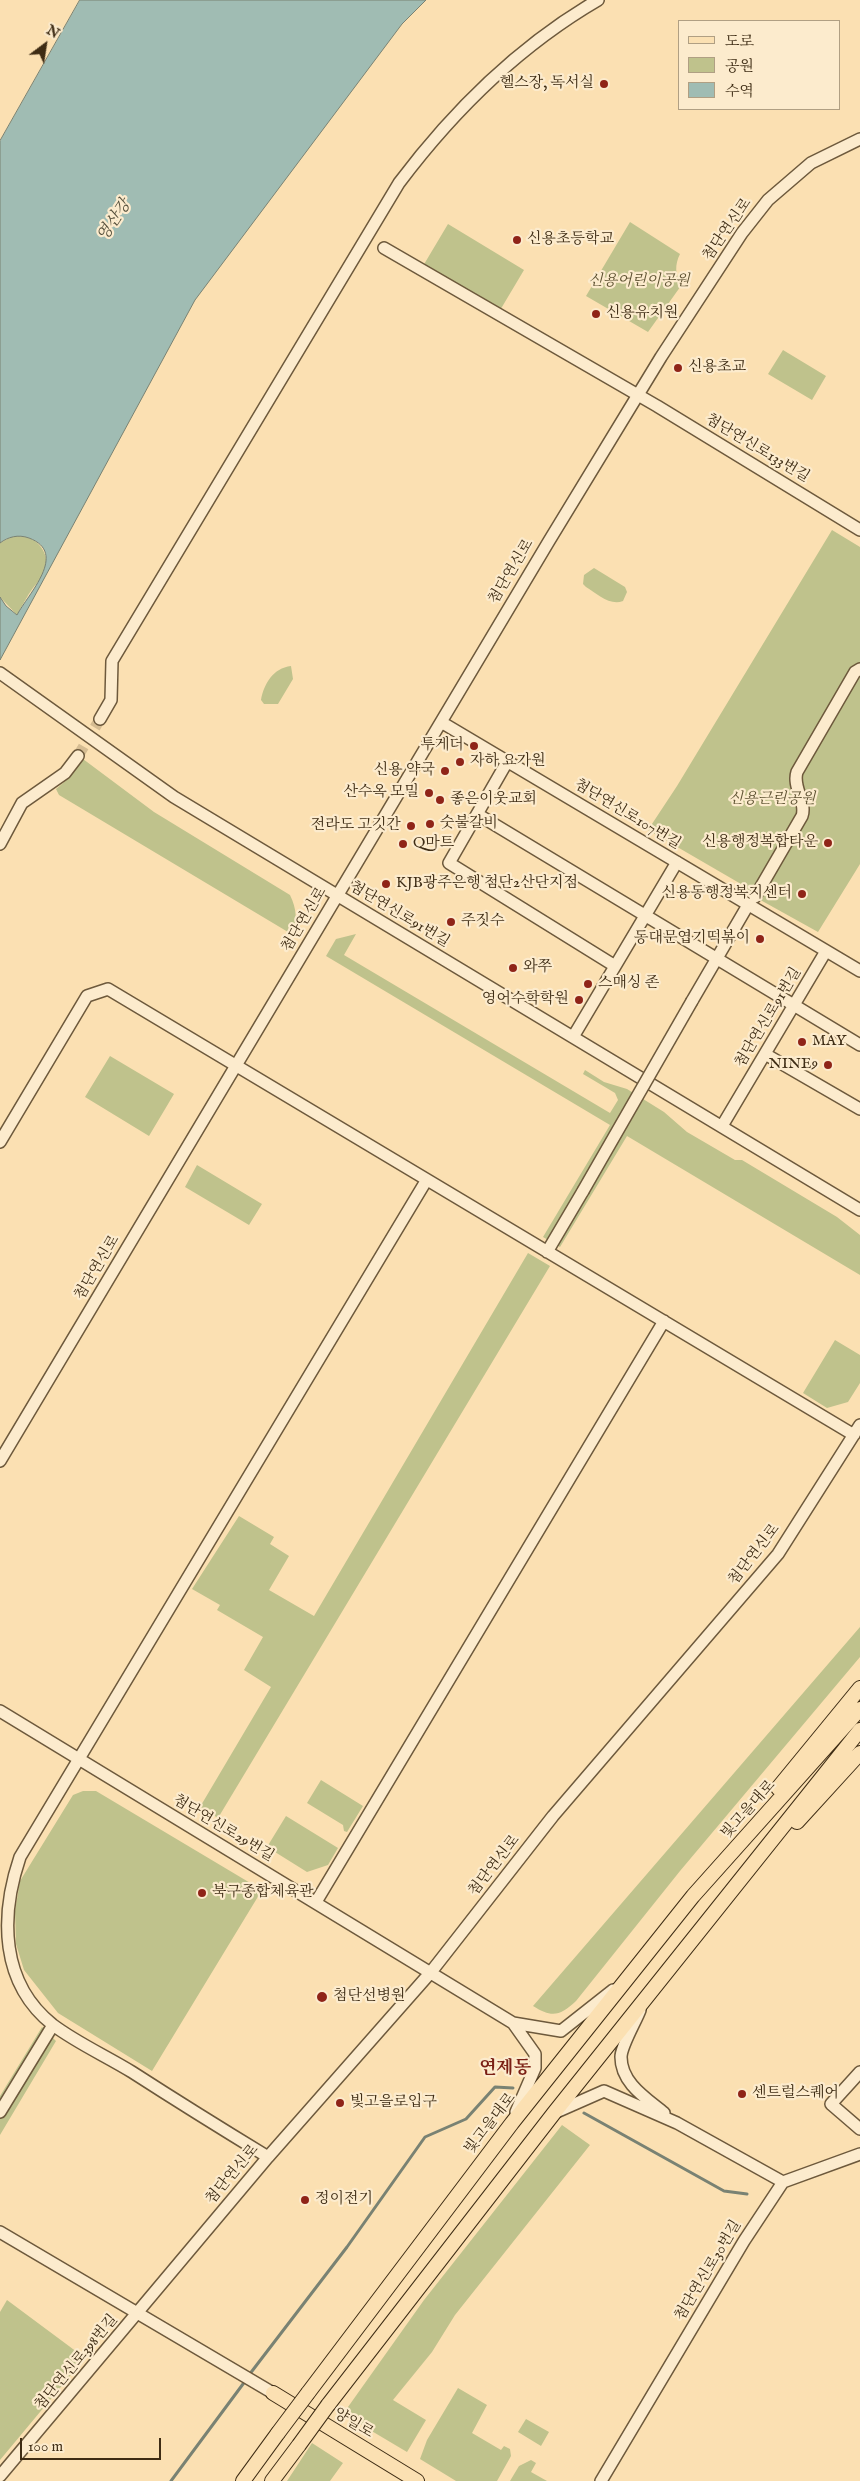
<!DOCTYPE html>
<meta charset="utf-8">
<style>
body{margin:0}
#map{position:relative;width:860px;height:2481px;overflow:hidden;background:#fbe0b2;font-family:"IM FELL English","Noto Serif KR",serif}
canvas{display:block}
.legend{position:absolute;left:678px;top:20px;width:162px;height:90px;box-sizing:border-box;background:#fcebcd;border:1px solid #b09f83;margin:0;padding:6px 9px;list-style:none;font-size:15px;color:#3e2c14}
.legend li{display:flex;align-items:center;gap:10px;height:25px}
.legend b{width:25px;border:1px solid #b09f83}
.north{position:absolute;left:20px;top:20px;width:50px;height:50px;-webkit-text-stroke:4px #fcebcd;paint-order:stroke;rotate:31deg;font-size:14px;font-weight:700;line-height:20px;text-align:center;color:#3e2c14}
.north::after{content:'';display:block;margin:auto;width:18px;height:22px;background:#3e2c14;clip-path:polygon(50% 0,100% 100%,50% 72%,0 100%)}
.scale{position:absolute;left:20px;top:2438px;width:141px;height:22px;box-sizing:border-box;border:2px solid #3e2c14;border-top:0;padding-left:6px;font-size:15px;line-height:18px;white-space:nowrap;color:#3e2c14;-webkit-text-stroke:4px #fcebcd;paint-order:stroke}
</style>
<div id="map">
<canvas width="860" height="2481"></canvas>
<ul class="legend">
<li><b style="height:6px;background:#fbe0b2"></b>도로</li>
<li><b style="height:14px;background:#bfc28c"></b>공원</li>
<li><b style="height:14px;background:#a0bcb3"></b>수역</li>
</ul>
<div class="north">N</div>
<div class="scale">100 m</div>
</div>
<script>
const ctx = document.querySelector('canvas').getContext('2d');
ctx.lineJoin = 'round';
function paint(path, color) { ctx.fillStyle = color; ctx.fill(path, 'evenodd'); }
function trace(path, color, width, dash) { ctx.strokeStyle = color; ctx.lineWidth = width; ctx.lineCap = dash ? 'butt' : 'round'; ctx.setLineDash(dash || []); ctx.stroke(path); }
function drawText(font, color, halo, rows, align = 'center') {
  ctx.font = font + ' "IM FELL English","Noto Serif KR",serif'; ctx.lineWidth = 4.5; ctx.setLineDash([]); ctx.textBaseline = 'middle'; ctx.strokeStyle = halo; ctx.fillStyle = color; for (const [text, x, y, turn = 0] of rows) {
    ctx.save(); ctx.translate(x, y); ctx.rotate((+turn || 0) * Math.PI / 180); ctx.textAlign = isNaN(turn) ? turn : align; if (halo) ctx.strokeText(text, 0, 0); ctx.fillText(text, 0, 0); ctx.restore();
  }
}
paint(new Path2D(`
 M 630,222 L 680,254 C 675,264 674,276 683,283 L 648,332 L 586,296 Z
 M 448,224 L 524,270 L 499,312 L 423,266 Z
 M 783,350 L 826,376 L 812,400 L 768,374 Z
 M 832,530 L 860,547 L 860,864 L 818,932 L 755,897 L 741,884 L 648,830 L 677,786 Z
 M 13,536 C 23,536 34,537 41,547 C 52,563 44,575 33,588 C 27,596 22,606 17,615 L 0,597 L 0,543 Z
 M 594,568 L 625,587 L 627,592 L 623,601 C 610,606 597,594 586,587 L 583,584 L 584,575 Z
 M 291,666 L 293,679 L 278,704 L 264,704 L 261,700 C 264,684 273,668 291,666 Z
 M 83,759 L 154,812 L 290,895 C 297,910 297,919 293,935 L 59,795 L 56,789 L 69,778 Z
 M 356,934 L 344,955 L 610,1113 L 618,1100 L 615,1093 L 583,1074 L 585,1070 L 604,1082 L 627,1089 L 664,1112 L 687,1132 L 735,1160 L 742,1160 L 837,1217 L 860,1235 L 860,1275 L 627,1136 L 560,1247 L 543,1237 L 610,1125 L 326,956 L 336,939 Z
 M 110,1056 L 174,1094 L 149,1136 L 85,1097 Z
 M 197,1165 L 262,1204 L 249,1225 L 185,1187 Z
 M 528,1253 L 550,1266 L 218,1818 L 200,1807 L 271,1687 L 244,1670 L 263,1637 L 217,1610 L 220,1605 L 192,1589 L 239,1516 L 274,1537 L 270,1544 L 289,1556 L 269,1590 L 314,1616 Z
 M 835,1340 L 860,1355 L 860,1383 L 848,1402 L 827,1408 L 803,1393 Z
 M 860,1627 L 860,1657 L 680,1871 L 576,2001 C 560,2016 552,2018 533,2006 Z
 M 321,1780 L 363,1806 L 347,1832 L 344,1831 L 343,1825 L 307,1803 Z
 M 83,1791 L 96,1791 L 262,1890 L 152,2071 L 58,2013 L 24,1970 L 16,1944 L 15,1911 L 20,1881 L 73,1795 Z
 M 286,1816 L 338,1848 L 328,1865 L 307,1872 L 267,1847 Z
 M 42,2027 L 56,2041 L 0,2135 L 0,2096 Z
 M 562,2125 L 590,2145 L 455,2315 L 432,2352 L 393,2400 L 426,2420 L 407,2452 L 343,2414 L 424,2300 Z
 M 7,2300 L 85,2358 L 0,2460 L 0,2312 Z
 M 458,2388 L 487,2405 L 472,2433 L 501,2450 L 504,2446 L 510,2449 L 511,2456 L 497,2481 L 456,2481 L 420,2459 L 427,2440 Z
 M 526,2419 L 549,2432 L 541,2446 L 518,2432 Z
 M 312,2443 L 343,2463 L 330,2481 L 287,2481 Z
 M 531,2460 L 536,2463 L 531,2472 L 547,2481 L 510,2481 L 519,2466 Z`), '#bfc28c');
const water = new Path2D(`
 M 80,0 L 426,0 L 402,24 L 195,300 L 0,660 L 0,597 L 6,606 L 17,615 C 28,594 69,553 29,538 C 18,534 8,537 0,543 L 0,141 Z`);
paint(water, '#a0bcb3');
trace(water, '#798273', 1);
trace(new Path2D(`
 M 584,2113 L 724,2191 L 747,2194
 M 249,2375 L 347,2247 L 425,2137 L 466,2119 L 495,2087 L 513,2088
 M 171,2481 L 246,2380`), '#798273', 3);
trace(new Path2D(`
 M 78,756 L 100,719`), '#d5bc92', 11, [11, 5.5]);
const minor = new Path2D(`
 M 384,248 L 657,406 L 860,530
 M 0,673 L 174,797 L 860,1210
 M 100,719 L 111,700 L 112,661 L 399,183 C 454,110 519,46 598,0
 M 441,722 L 860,971
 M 507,762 L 449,863 L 615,966
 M 477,814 L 860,1045
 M 0,844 L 22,803 L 65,773 L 78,756
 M 755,897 L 802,816 C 807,802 792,787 797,772 L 855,672 L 860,669
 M 692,1001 L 748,905
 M 573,1037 L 677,862
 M 765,1054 L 860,1109
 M 722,1126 L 826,951
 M 0,1142 L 87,996 L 108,989 L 854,1435
 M 547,1252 L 583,1191
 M 0,1461 L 549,541 L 661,357 L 742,233 L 768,200 L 811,163 L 860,139
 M 0,1711 L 513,2023 L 561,2031 L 613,1990
 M 316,1902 L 664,1321
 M 640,2010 C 636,2021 621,2046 621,2057 C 621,2083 646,2098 664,2113
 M 513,2023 L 535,2054 L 535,2068 L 516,2112
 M 860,2072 L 831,2104 L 860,2129
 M 0,2112 L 53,2025
 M 554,2113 L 604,2091 L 677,2123 L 783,2182 L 744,2241 L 601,2481
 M 268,2157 C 222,2129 177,2101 132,2072 C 106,2056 77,2043 53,2025 C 0,1983 0,1916 20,1857 L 426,1181
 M 783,2182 L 860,2154
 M 0,2232 L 273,2393
 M 0,2476 L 268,2157 L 431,1972 L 553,1816 L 778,1554 L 860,1425`);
const major = new Path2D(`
 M 778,1788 L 860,1688
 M 797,1822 L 860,1753
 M 273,2393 L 417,2481
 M 308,2393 L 512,2123 L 693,1896 L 860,1709
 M 328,2405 L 554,2113 L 860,1730
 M 243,2481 L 278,2433
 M 272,2481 L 299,2445`);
trace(minor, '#6d593c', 14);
trace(major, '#3e2c14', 16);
trace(minor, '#fcebcd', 11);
trace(major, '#fbe0b2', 14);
const minorBridge = new Path2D(`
 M 583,1191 L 692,1001`);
const majorBridge = new Path2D(`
 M 278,2433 L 308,2393
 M 299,2445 L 328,2405`);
trace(minorBridge, '#6d593c', 14, []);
trace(majorBridge, '#3e2c14', 16, []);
trace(minorBridge, '#fcebcd', 11);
trace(majorBridge, '#fbe0b2', 14);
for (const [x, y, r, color] of [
 [604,84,5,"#8f2418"],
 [517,240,5,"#8f2418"],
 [596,314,5,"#8f2418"],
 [678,368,5,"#8f2418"],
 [474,746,5,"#8f2418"],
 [460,762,5,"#8f2418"],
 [445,771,5,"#8f2418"],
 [429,793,5,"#8f2418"],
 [440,800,5,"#8f2418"],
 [430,824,5,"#8f2418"],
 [411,826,5,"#8f2418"],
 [828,843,5,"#8f2418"],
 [403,844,5,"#8f2418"],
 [386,884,5,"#8f2418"],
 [802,894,5,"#8f2418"],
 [451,922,5,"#8f2418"],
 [760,939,5,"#8f2418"],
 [513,968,5,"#8f2418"],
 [588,984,5,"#8f2418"],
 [579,1000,5,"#8f2418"],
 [802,1042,5,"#8f2418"],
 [828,1065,5,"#8f2418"],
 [202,1893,5,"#8f2418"],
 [322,1997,6,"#8f2418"],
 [742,2094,5,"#8f2418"],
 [340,2103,5,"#8f2418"],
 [305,2200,5,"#8f2418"]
]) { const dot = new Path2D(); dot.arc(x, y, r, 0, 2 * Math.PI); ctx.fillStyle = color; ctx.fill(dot); trace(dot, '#fcebcd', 2); }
drawText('15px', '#3e2c14', '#fcebcd', [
 ["헬스장, 독서실",594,84,"right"],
 ["신용초등학교",527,240],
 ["신용유치원",606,314],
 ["신용초교",688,368],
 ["투게더",464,746,"right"],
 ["자하 요가원",470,762],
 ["신용 약국",435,771,"right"],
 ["산수옥 모밀",419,793,"right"],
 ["좋은이웃교회",450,800],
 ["숫불갈비",440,824],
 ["전라도 고깃간",401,826,"right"],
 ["신용행정복합타운",818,843,"right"],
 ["Q마트",413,844],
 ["KJB광주은행 첨단2산단지점",396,884],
 ["신용동행정복지센터",792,894,"right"],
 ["주짓수",461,922],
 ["동대문엽기떡볶이",750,939,"right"],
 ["와쭈",523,968],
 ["스매싱 존",598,984],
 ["영어수학학원",569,1000,"right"],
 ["MAY",812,1042],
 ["NINE9",818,1065,"right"],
 ["북구종합체육관",212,1893],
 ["첨단선병원",333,1997],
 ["센트럴스퀘어",752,2094],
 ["빛고을로입구",350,2103],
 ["정이전기",315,2200]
], 'left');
drawText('15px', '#3e2c14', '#fcebcd', [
 ["첨단연신로",728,230,-55],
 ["첨단연신로133번길",757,449,31],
 ["첨단연신로",512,572,-59],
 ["첨단연신로107번길",627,815,31],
 ["첨단연신로91번길",399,915,31],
 ["첨단연신로",305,920,-59],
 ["첨단연신로91번길",769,1018,-59],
 ["첨단연신로",98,1268,-59],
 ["첨단연신로",755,1555,-52],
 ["빛고을대로",749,1810,-48],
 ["첨단연신로29번길",223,1829,31],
 ["첨단연신로",495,1866,-52],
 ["빛고을대로",491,2124,-52],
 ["첨단연신로",233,2175,-50],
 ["첨단연신로30번길",709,2271,-59],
 ["첨단연신로398번길",77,2363,-50],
 ["양일로",353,2424,31]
]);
drawText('italic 15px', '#5e5232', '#fcebcd', [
 ["신용어린이공원",639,282],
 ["신용근린공원",772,800]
]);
drawText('italic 16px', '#56503c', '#fcebcd', [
 ["영산강",115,221,-56]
]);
drawText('bold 18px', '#7a1f14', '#fcebcd', [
 ["연제동",505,2069]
]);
</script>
